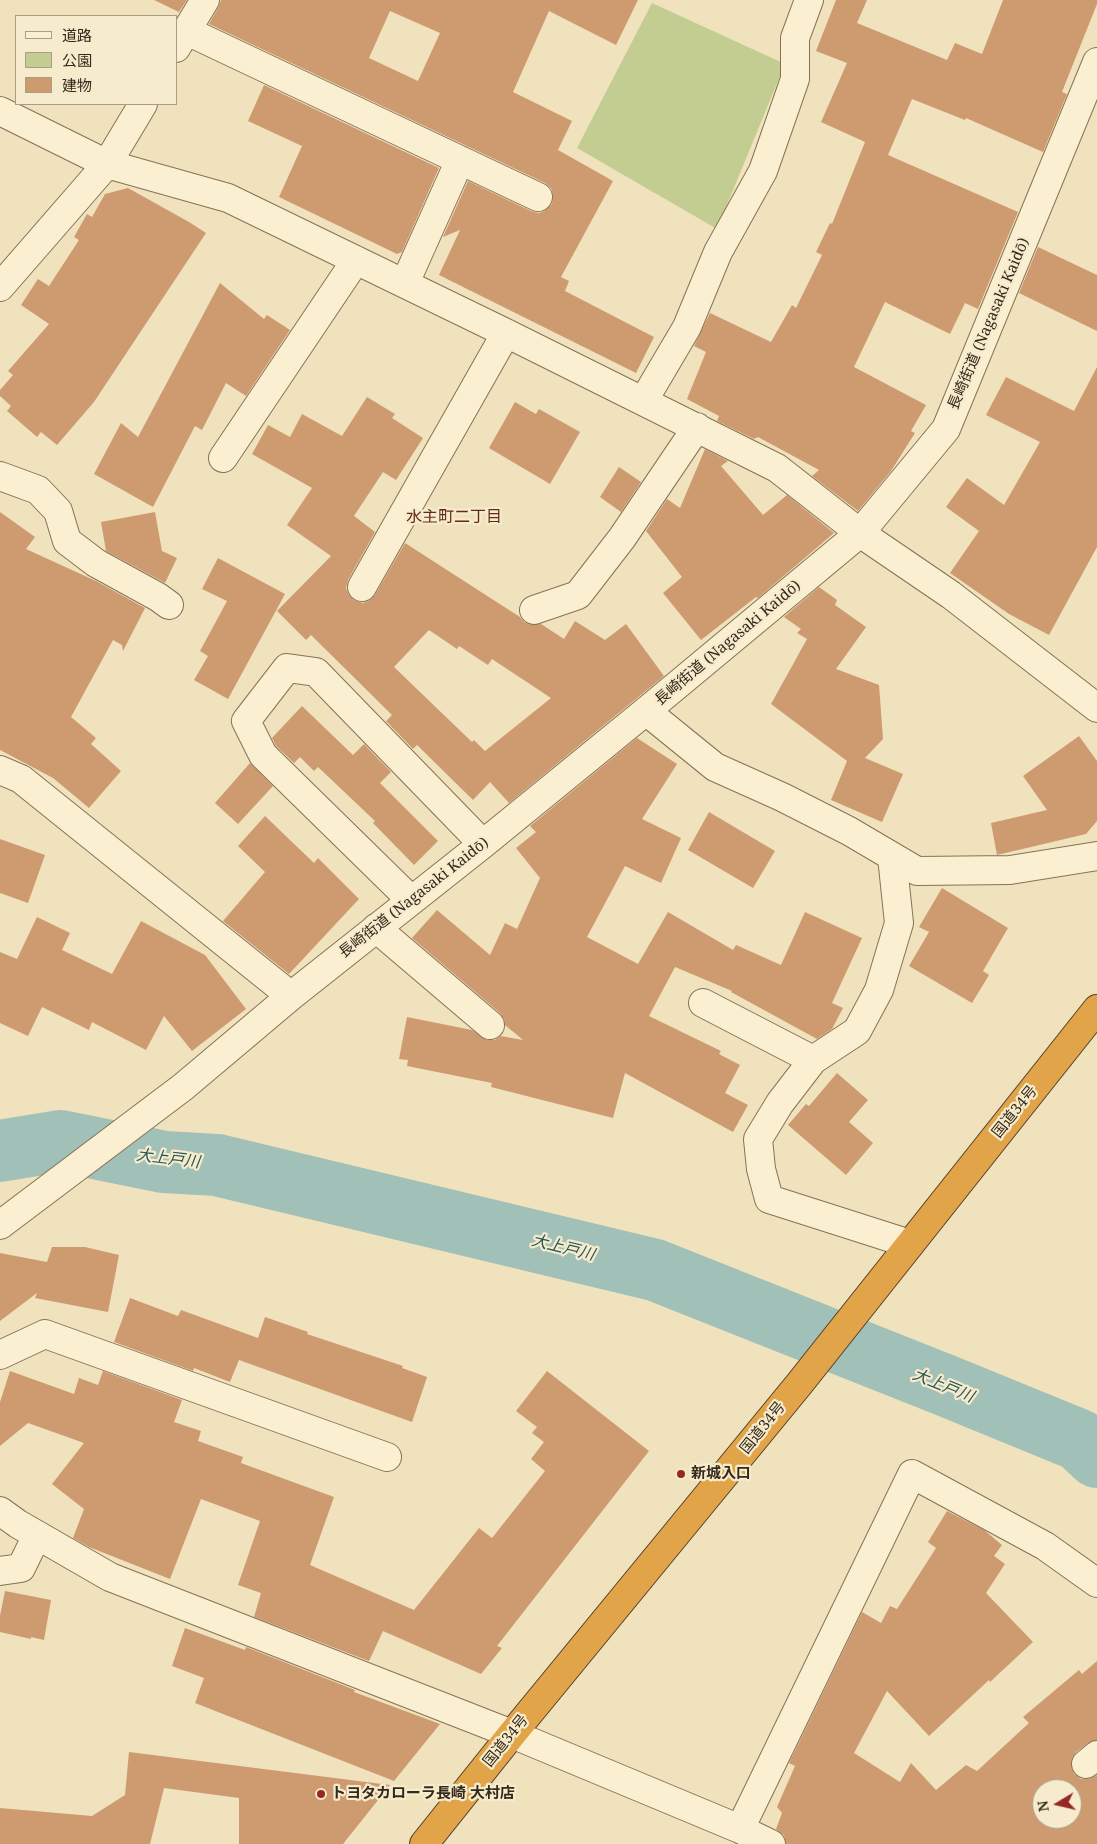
<!DOCTYPE html>
<meta charset="utf-8">
<style>
body{margin:0}
#map{position:relative;width:1097px;height:1844px;overflow:hidden;background:#efe2bd;font-family:"Noto Serif","Noto Sans JP",serif}
canvas{display:block}
.legend{position:absolute;left:15px;top:15px;width:162px;height:90px;box-sizing:border-box;background:#f6ebcc;border:1px solid #a99d85;margin:0;padding:6px 9px;list-style:none;font-size:15px;color:#35291b}
.legend li{display:flex;align-items:center;gap:10px;height:25px}
.legend b{width:25px;border:1px solid #a99d85}
.north{position:absolute;left:1032px;top:1779px;width:50px;height:50px;box-sizing:border-box;background:#f6ebcc;border:1px solid #a99d85;border-radius:50%;rotate:261deg;font-size:14px;font-weight:700;line-height:20px;text-align:center;color:#35291b}
.north::after{content:'';display:block;margin:auto;width:18px;height:22px;background:#972724;clip-path:polygon(50% 0,100% 100%,50% 72%,0 100%)}
</style>
<div id="map">
<canvas width="1097" height="1844"></canvas>
<ul class="legend">
<li><b style="height:6px;background:#faefd0"></b>道路</li>
<li><b style="height:14px;background:#c4cd91"></b>公園</li>
<li><b style="height:14px;background:#ce9b71"></b>建物</li>
</ul>
<div class="north">N</div>
</div>
<script>
const ctx = document.querySelector('canvas').getContext('2d');
ctx.lineJoin = 'round';
function paint(path, color) { ctx.fillStyle = color; ctx.fill(path, 'evenodd'); }
function trace(path, color, width, dash) { ctx.strokeStyle = color; ctx.lineWidth = width; ctx.lineCap = dash ? 'butt' : 'round'; ctx.setLineDash(dash || []); ctx.stroke(path); }
function drawText(font, color, halo, rows, align = 'center') {
  ctx.font = font + ' "Noto Serif","Noto Sans JP",serif'; ctx.lineWidth = 4.5; ctx.setLineDash([]); ctx.textBaseline = 'middle'; ctx.strokeStyle = halo; ctx.fillStyle = color; for (const [text, x, y, turn = 0] of rows) {
    ctx.save(); ctx.translate(x, y); ctx.rotate((+turn || 0) * Math.PI / 180); ctx.textAlign = isNaN(turn) ? turn : align; if (halo) ctx.strokeText(text, 0, 0); ctx.fillText(text, 0, 0); ctx.restore();
  }
}
paint(new Path2D(`
 M 652,3 L 785,64 L 717,229 L 577,148 Z`), '#c4cd91');
trace(new Path2D(`
 M 0,1151 L 60,1141 L 164,1162 L 217,1165 L 655,1270 L 947,1386 L 1079,1440 L 1097,1457`), '#a1c0b8', 62);
paint(new Path2D(`
 M 154,0 L 187,0 L 179,12 Z
 M 221,0 L 638,0 L 616,45 L 549,11 L 513,92 L 572,121 L 558,150 L 613,181 L 561,277 L 569,281 L 565,291 L 654,337 L 636,373 L 439,275 L 460,230 L 443,237 L 468,181 L 531,211 L 539,213 L 546,210 L 552,204 L 553,195 L 551,188 L 545,183 L 209,24 L 218,8 ZM 390,11 L 440,33 L 418,81 L 369,58 Z
 M 836,0 L 867,0 L 857,23 L 947,60 L 955,43 L 982,54 L 1003,0 L 1097,0 L 1097,4 L 1062,92 L 1067,94 L 1043,152 L 966,118 L 965,120 L 912,99 L 888,155 L 1018,212 L 978,309 L 965,303 L 950,334 L 885,302 L 854,367 L 926,405 L 911,431 L 915,433 L 891,471 L 858,511 L 812,476 L 819,470 L 758,437 L 754,439 L 717,421 L 719,416 L 687,399 L 706,352 L 694,346 L 710,313 L 771,342 L 792,305 L 796,308 L 822,255 L 816,252 L 830,223 L 832,224 L 865,142 L 821,122 L 847,63 L 816,51 Z
 M 264,85 L 439,168 L 402,252 L 397,254 L 279,197 L 302,146 L 248,121 Z
 M 128,188 L 189,222 L 206,233 L 94,402 L 57,445 L 41,432 L 37,437 L 7,411 L 11,406 L 0,396 L 0,390 L 13,375 L 8,371 L 49,324 L 21,305 L 38,279 L 49,286 L 79,240 L 74,237 L 87,214 L 92,217 L 105,194 Z
 M 1038,247 L 1097,275 L 1097,331 L 1019,293 Z
 M 220,283 L 264,319 L 267,315 L 290,330 L 246,396 L 226,383 L 202,430 L 195,426 L 153,507 L 94,474 L 121,423 L 138,437 Z
 M 1097,367 L 1097,547 L 1049,635 L 1009,614 L 950,573 L 979,531 L 946,507 L 967,478 L 1004,505 L 1040,442 L 986,415 L 1006,377 L 1074,411 Z
 M 367,397 L 395,414 L 392,418 L 423,438 L 396,480 L 383,472 L 354,516 L 375,532 L 348,580 L 346,588 L 349,595 L 354,600 L 363,603 L 370,600 L 375,595 L 405,543 L 520,617 L 524,622 L 531,625 L 541,624 L 564,639 L 575,621 L 605,640 L 626,624 L 664,676 L 509,803 L 490,782 L 473,800 L 417,745 L 413,749 L 386,721 L 392,715 L 311,635 L 306,640 L 277,611 L 331,556 L 287,525 L 312,488 L 252,454 L 268,425 L 290,437 L 302,414 L 342,436 ZM 429,630 L 457,649 L 459,646 L 488,665 L 492,659 L 551,698 L 485,751 L 474,740 L 472,742 L 394,667 Z
 M 515,402 L 536,414 L 539,409 L 580,432 L 550,484 L 489,448 Z
 M 705,449 L 728,461 L 721,466 L 763,515 L 787,495 L 834,533 L 758,598 L 756,597 L 701,640 L 663,593 L 682,577 L 646,531 L 667,499 L 680,508 Z
 M 619,467 L 641,482 L 621,512 L 600,497 Z
 M 0,512 L 35,537 L 26,549 L 96,581 L 145,608 L 123,651 L 122,645 L 113,640 L 71,717 L 96,738 L 91,744 L 121,771 L 89,808 L 53,778 L 0,750 Z
 M 155,512 L 162,551 L 177,558 L 165,583 L 106,551 L 101,522 Z
 M 218,558 L 285,594 L 228,699 L 194,680 L 208,656 L 200,651 L 227,601 L 202,589 Z
 M 819,587 L 837,600 L 835,605 L 866,627 L 836,669 L 879,685 L 883,739 L 865,758 L 903,774 L 882,822 L 831,800 L 847,761 L 771,704 L 807,639 L 797,633 L 801,629 L 784,617 Z
 M 302,706 L 353,755 L 364,744 L 391,772 L 380,783 L 438,841 L 414,865 L 373,823 L 375,821 L 318,767 L 314,771 L 300,757 L 294,763 L 276,746 L 272,738 Z
 M 1079,736 L 1097,761 L 1097,821 L 1086,834 L 997,855 L 991,823 L 1047,810 L 1023,776 Z
 M 637,738 L 677,764 L 642,819 L 681,838 L 661,883 L 625,866 L 587,937 L 638,964 L 668,912 L 733,950 L 736,945 L 781,965 L 805,912 L 862,938 L 832,1003 L 843,1008 L 832,1029 L 817,1039 L 731,992 L 732,991 L 675,967 L 649,1016 L 721,1051 L 719,1054 L 740,1065 L 725,1093 L 748,1105 L 733,1132 L 625,1073 L 613,1118 L 491,1087 L 492,1083 L 407,1066 L 408,1060 L 399,1059 L 407,1017 L 472,1030 L 487,1040 L 495,1040 L 501,1036 L 523,1040 L 505,1025 L 504,1019 L 500,1013 L 412,938 L 437,910 L 490,955 L 505,923 L 517,929 L 540,878 L 516,848 L 536,832 L 530,826 Z
 M 250,763 L 273,786 L 238,824 L 215,803 Z
 M 709,812 L 775,851 L 753,888 L 688,850 Z
 M 265,816 L 314,863 L 318,858 L 359,899 L 289,974 L 223,921 L 265,872 L 238,846 Z
 M 0,839 L 45,855 L 28,903 L 0,893 Z
 M 942,888 L 1008,928 L 983,971 L 989,975 L 972,1003 L 909,966 L 929,932 L 919,927 Z
 M 37,917 L 70,933 L 62,950 L 112,974 L 141,921 L 205,955 L 246,1009 L 192,1051 L 164,1016 L 146,1050 L 92,1022 L 89,1030 L 42,1007 L 28,1036 L 0,1023 L 0,952 L 17,959 Z
 M 837,1073 L 868,1100 L 849,1122 L 873,1143 L 846,1175 L 788,1125 L 806,1104 L 809,1106 Z
 M 52,1247 L 85,1247 L 119,1255 L 108,1312 L 35,1298 L 37,1293 L 0,1321 L 0,1253 L 47,1262 Z
 M 130,1298 L 178,1316 L 181,1310 L 258,1338 L 265,1317 L 308,1332 L 307,1334 L 403,1366 L 402,1368 L 427,1377 L 412,1422 L 239,1360 L 230,1382 L 194,1368 L 193,1371 L 114,1342 Z
 M 10,1371 L 74,1394 L 79,1378 L 98,1385 L 103,1371 L 182,1400 L 174,1422 L 201,1431 L 198,1441 L 243,1457 L 241,1463 L 334,1497 L 310,1565 L 414,1610 L 479,1528 L 492,1538 L 545,1471 L 531,1459 L 544,1442 L 532,1433 L 537,1427 L 516,1411 L 547,1371 L 649,1451 L 497,1646 L 502,1648 L 481,1674 L 383,1631 L 369,1661 L 254,1617 L 261,1593 L 238,1585 L 260,1521 L 201,1499 L 170,1579 L 89,1547 L 73,1538 L 84,1509 L 52,1484 L 84,1443 L 28,1423 L 0,1446 L 0,1402 Z
 M 947,1511 L 984,1530 L 1002,1545 L 994,1556 L 1005,1564 L 986,1593 L 1033,1642 L 990,1682 L 989,1680 L 929,1736 L 887,1691 L 854,1753 L 900,1782 L 911,1763 L 936,1790 L 966,1765 L 977,1771 L 1029,1723 L 1023,1717 L 1079,1670 L 1082,1674 L 1097,1661 L 1097,1740 L 1088,1743 L 1076,1752 L 1072,1758 L 1071,1766 L 1074,1774 L 1081,1779 L 1089,1779 L 1097,1775 L 1097,1844 L 786,1844 L 784,1835 L 776,1829 L 782,1813 L 777,1807 L 795,1766 L 789,1763 L 862,1612 L 881,1623 L 890,1606 L 897,1609 L 936,1548 L 928,1542 ZM 1042,1789 L 1072,1789 L 1072,1819 L 1042,1819 Z
 M 5,1591 L 51,1600 L 44,1640 L 31,1637 L 31,1639 L 0,1632 L 0,1616 Z
 M 185,1628 L 245,1650 L 246,1647 L 355,1690 L 354,1692 L 440,1724 L 394,1781 L 195,1703 L 204,1678 L 172,1666 Z
 M 129,1752 L 390,1785 L 343,1844 L 239,1844 L 239,1798 L 164,1788 L 150,1844 L 0,1844 L 0,1808 L 92,1816 L 125,1795 Z`), '#ce9b71');
const minor = new Path2D(`
 M 187,31 L 538,197
 M 176,48 L 205,0
 M 0,111 L 107,164 L 228,198 L 506,333 L 777,468 L 860,533 L 951,595 L 1097,708
 M 405,283 L 460,160
 M 0,287 L 107,164 L 143,104
 M 644,400 L 687,327 L 718,252 L 763,171 L 795,79 L 795,38 L 809,0
 M 223,458 L 356,260
 M 0,476 L 38,490 L 58,511 L 67,541 L 96,563 L 158,597 L 169,605
 M 362,587 L 506,333
 M 534,610 L 578,595 L 622,538 L 697,427
 M 646,711 L 715,767 L 782,797 L 849,831 L 917,871 L 1010,870 L 1097,856
 M 0,770 L 21,779 L 291,996
 M 892,857 L 899,923 L 879,990 L 857,1031 L 813,1060 L 780,1103 L 758,1139 L 761,1169 L 769,1199 L 910,1244
 M 411,900 L 263,755 L 246,721 L 287,668 L 316,672 L 483,844
 M 376,928 L 490,1025
 M 703,1003 L 813,1060
 M 0,1225 L 183,1087 L 291,996 L 483,844 L 646,711 L 860,533 L 946,429 L 1097,62
 M 0,1355 L 45,1334 L 387,1457
 M 0,1511 L 18,1524 L 110,1577 L 512,1734 L 740,1829 L 771,1844
 M 0,1571 L 21,1568 L 37,1535
 M 1086,1764 L 1097,1755
 M 740,1829 L 912,1474 L 1045,1546 L 1097,1583`);
const highway = new Path2D(`
 M 424,1844 L 512,1734 L 800,1383 L 1097,1009`);
trace(minor, '#877256', 30);
trace(highway, '#543f2a', 30);
trace(minor, '#faefd0', 28);
trace(highway, '#e2a449', 28);
for (const [x, y, r, color] of [
 [681,1474,5,"#972724"],
 [321,1794,5,"#972724"]
]) { const dot = new Path2D(); dot.arc(x, y, r, 0, 2 * Math.PI); ctx.fillStyle = color; ctx.fill(dot); trace(dot, '#f6ebcc', 2); }
drawText('15px', '#35291b', '#f6ebcc', [
 ["長崎街道 (Nagasaki Kaidō)",989,324,-67],
 ["長崎街道 (Nagasaki Kaidō)",728,643,-40],
 ["長崎街道 (Nagasaki Kaidō)",414,898,-38],
 ["国道34号",1015,1112,-51],
 ["国道34号",763,1428,-51],
 ["国道34号",506,1741,-51]
]);
drawText('bold 15px', '#35291b', '#f6ebcc', [
 ["新城入口",691,1474],
 ["トヨタカローラ長崎 大村店",331,1794]
], 'left');
drawText('16px', '#632b19', '#f6ebcc', [
 ["水主町二丁目",454,517]
]);
drawText('italic 16px', '#2a5655', '#f6ebcc', [
 ["大上戸川",168,1159,7],
 ["大上戸川",563,1248,14],
 ["大上戸川",943,1386,22]
]);
</script>
